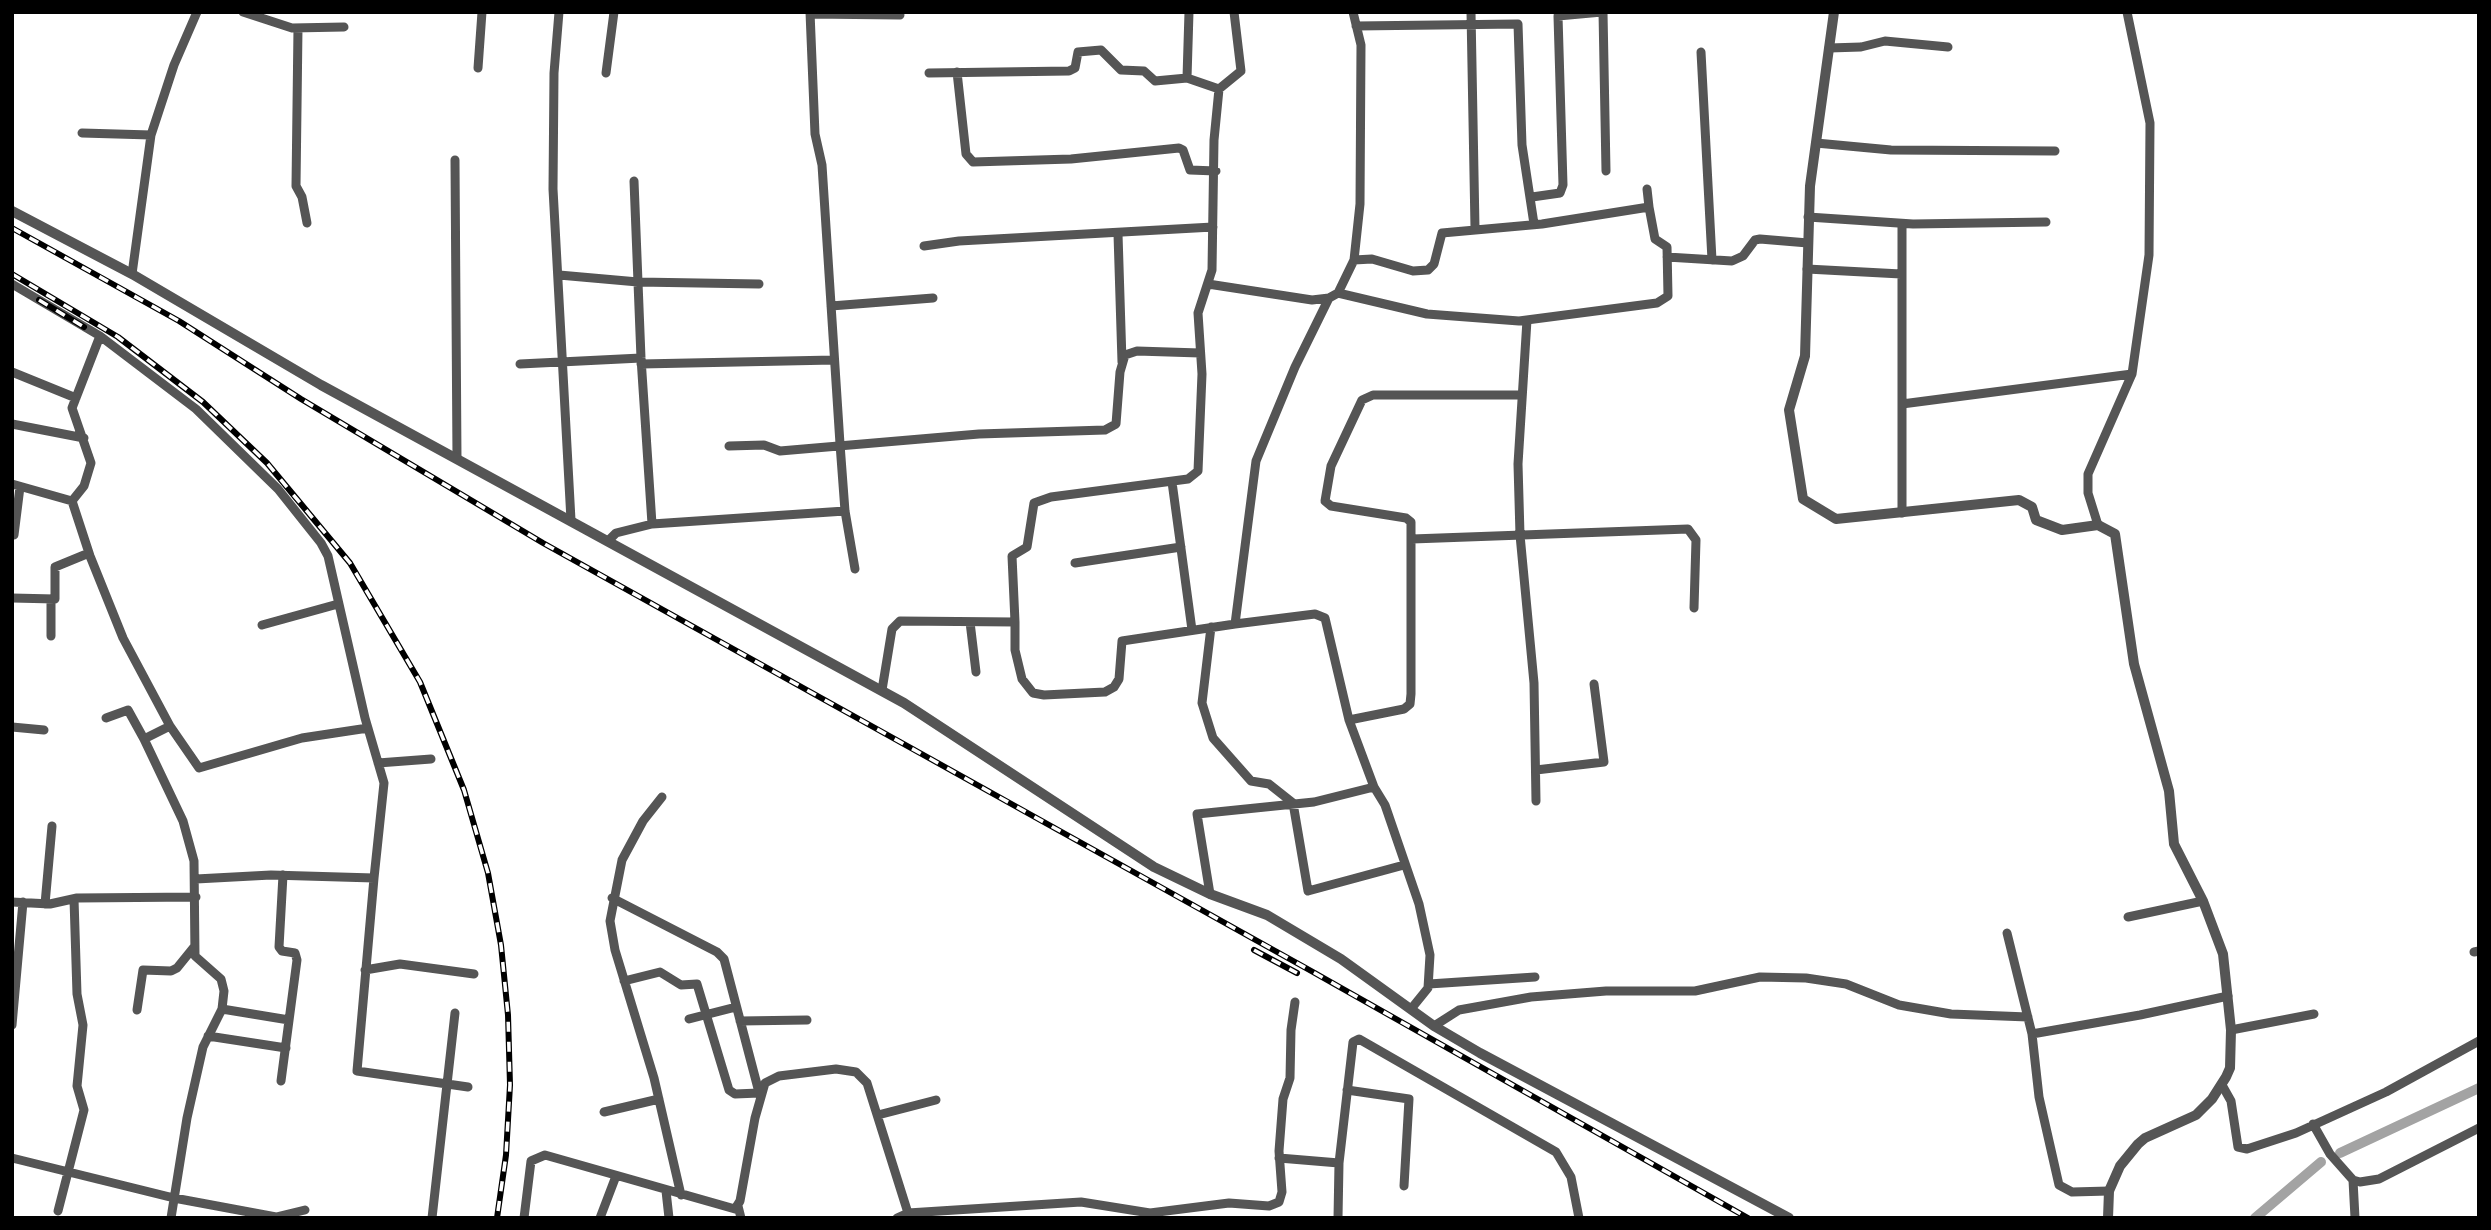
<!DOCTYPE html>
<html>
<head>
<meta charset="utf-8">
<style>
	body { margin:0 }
	#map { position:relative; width:2491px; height:1230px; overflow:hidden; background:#fff; font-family:"Source Sans 3",sans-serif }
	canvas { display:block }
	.frame { position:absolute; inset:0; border:14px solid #000; pointer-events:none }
</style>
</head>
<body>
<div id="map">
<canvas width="2491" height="1230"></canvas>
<div class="frame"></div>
</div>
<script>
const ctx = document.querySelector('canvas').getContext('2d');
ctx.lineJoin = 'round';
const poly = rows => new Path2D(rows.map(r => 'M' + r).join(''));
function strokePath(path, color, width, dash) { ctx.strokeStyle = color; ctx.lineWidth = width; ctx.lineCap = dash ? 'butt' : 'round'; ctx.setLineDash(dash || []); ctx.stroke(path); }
const canal = poly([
	[2340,1153,2479,1088],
	[2255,1218,2321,1162]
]);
const minor = poly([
	[243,12,292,28,344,27],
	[559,12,554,73,553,189,571,520],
	[810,12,815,134,822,165,840,444,845,511,855,569],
	[1353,12,1361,45,1360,204,1354,260],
	[1471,12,1475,228],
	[1603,12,1606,171],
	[810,14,900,15],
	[1356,26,1518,24,1522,145,1534,224],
	[298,28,296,186,302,197,307,223],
	[1829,48,1861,47,1885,41,1948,47],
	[1701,52,1712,260],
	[478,68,482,12],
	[957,72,966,154,973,162,1071,159,1179,148,1183,150,1190,170,1216,171],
	[606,73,614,12],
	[929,73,1069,71,1075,68,1078,52,1101,50,1121,70,1144,71,1155,81,1187,78,1219,89],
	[1187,78,1189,12],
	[82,133,151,135],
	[1816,143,1891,150,2055,151],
	[455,160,457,459],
	[634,181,641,358,652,524],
	[1532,197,1560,193,1563,185,1558,16,1602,12],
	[1808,217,1913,224,2046,222],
	[1902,224,1902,513],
	[1118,234,1122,362],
	[924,246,959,241,1213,227],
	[1667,257,1732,261,1743,256,1755,240,1760,239,1808,243],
	[1807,269,1901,274],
	[132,274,151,135,174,65,197,12],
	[559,275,638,282,759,284],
	[12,284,100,336,196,409,278,489,321,543,328,556,365,718,384,783,374,878],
	[1208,284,1312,300,1329,298,1338,293,1354,260,1372,259,1413,271,1428,270,1434,264,1442,233,1542,224,1649,207,1647,189],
	[1338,293,1427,314,1519,321,1657,303,1668,296,1667,247,1655,239,1649,207],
	[831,306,933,298],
	[1527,320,1518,464,1520,535,1534,683,1536,801],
	[520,364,641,358],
	[641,364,834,360],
	[12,372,76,398],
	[1902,404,2132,374,2149,255,2150,123,2127,12],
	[12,424,84,438],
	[729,446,764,445,780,451,979,434,1105,430,1116,424,1120,372,1125,355,1137,351,1200,353],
	[1172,482,1192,630],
	[12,484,72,501,84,486,91,463,72,408,100,336],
	[72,501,90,556,123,638,170,726,144,739,183,821,194,861,195,956,221,979,224,991,222,1009,203,1047,187,1118,171,1218],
	[2098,525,2088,493,2088,474,2132,374],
	[14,535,20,487],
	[1412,539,1688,529,1696,540,1694,608],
	[609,540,616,533,652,524,845,511],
	[1075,563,1181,547],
	[12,598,55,599,55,567,89,553],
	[51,600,51,636],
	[970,622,976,672],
	[1015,622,1015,650,1022,679,1033,693,1044,695,1105,692,1114,687,1119,679,1122,641,1235,624,1256,461,1295,367,1329,298],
	[262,625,338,604],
	[1211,627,1202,703,1213,738,1251,781,1269,784,1293,803,1308,891,1404,865],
	[882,690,892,629,900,621,1015,622,1012,556,1027,547,1034,503,1051,497,1188,479,1198,471,1202,374,1198,313,1212,270,1214,140,1219,89,1241,71,1234,12],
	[106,718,128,710,144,739],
	[1349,720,1404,709,1410,704,1411,694,1411,522,1406,518,1331,506,1325,501,1331,466,1362,400,1373,395,1520,395],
	[170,726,199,768,302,738,368,728],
	[12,727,44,730],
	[378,763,431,759],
	[1536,770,1604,762,1594,684],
	[1374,787,1385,805,1419,904,1430,955,1428,988,1411,1009],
	[662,797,643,821,622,860,610,921,615,950,654,1078,681,1195],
	[196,879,271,875,374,878,357,1071,468,1087],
	[1210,894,1197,814,1314,802,1374,787,1349,720,1325,618,1315,614,1235,624],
	[612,898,717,952,724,959,760,1096],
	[12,902,50,904,77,898,196,897],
	[45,904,52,826],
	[2128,917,2203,901],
	[2007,933,2032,1034,2140,1015,2228,996],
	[2474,952,2479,951],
	[365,970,400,964,474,974],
	[624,981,660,972,681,985,697,984,729,1090,735,1094,759,1093],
	[1429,984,1535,977],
	[222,1009,289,1020],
	[137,1010,143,970,171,971,177,968,194,947],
	[689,1019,736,1007],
	[740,1021,807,1020],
	[12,1025,23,902],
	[1434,1026,1459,1010,1531,997,1606,991,1695,991,1760,977,1806,978,1846,984,1899,1005,1951,1014,2028,1017],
	[2231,1030,2314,1014],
	[2032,1034,2039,1097,2059,1185,2072,1192,2109,1191],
	[208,1036,286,1048],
	[281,1081,297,960,295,953,282,951,279,947,283,875],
	[2222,1085,2231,1101,2238,1147,2247,1149,2296,1133,2386,1092,2479,1041],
	[1347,1090,1409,1099,1404,1186],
	[604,1112,659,1099],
	[878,1115,936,1100],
	[2313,1124,2330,1154,2353,1180,2360,1182,2379,1179,2479,1128],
	[12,1158,174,1198,276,1217,305,1210],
	[1279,1158,1339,1163,1353,1042,1359,1039,1556,1152,1571,1177,1579,1218],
	[2353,1180,2355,1218],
	[666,1191,669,1218],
	[738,1206,741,1218],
	[58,1211,84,1110,77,1086,83,1025,77,994,74,899],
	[432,1218,455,1013],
	[524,1218,531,1161,545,1155,735,1209,740,1201,755,1118,765,1083,779,1076,836,1069,856,1072,867,1083,908,1213,1081,1202,1150,1213,1229,1203,1269,1206,1279,1202,1282,1192,1279,1151,1283,1099,1290,1078,1291,1030,1295,1002],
	[600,1218,616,1176],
	[897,1218,908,1213],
	[1338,1218,1339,1163]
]);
const tertiary = poly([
	[1834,12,1810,186,1805,356,1789,410,1803,499,1836,519,2019,500,2032,507,2036,520,2062,530,2098,525,2115,534,2134,664,2169,791,2174,844,2203,901,2223,954,2231,1030,2230,1068,2226,1077,2212,1099,2196,1115,2145,1138,2138,1144,2120,1166,2109,1191,2108,1218],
	[12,211,132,274,321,385,904,703,1154,867,1210,894,1267,915,1341,959,1434,1026,1480,1053,1789,1218]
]);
const rail = poly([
	[12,228,179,321,301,399,543,543,1313,972,1748,1218],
	[12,274,118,337,203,402,267,463,350,563,420,682,464,790,488,873,501,945,508,1015,510,1085,506,1155,497,1218],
	[39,300,84,327],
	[1254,950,1297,973]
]);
strokePath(canal, '#a3a3a3', 10);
strokePath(minor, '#555', 9);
strokePath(tertiary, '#555', 10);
strokePath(rail, '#000', 6);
strokePath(rail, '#fff', 3.5, [10]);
</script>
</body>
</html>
